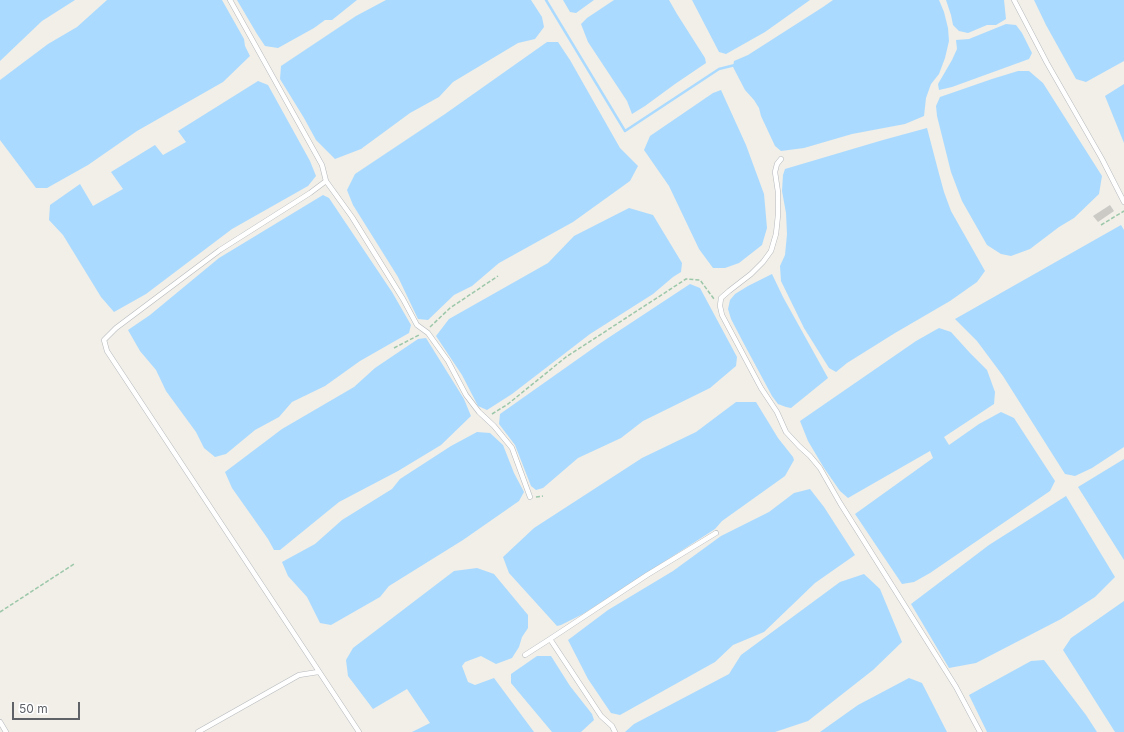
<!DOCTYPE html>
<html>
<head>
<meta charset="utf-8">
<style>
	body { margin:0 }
	#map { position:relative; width:1124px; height:732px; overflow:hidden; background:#f1efe8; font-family:Inter,sans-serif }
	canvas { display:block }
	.scale { position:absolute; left:12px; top:702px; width:68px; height:18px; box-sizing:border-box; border:2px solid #5f6368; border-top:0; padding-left:5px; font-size:12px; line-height:14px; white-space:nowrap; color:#5f6368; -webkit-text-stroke:3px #fff; paint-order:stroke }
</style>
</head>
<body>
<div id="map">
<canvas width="1124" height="732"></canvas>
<div class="scale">50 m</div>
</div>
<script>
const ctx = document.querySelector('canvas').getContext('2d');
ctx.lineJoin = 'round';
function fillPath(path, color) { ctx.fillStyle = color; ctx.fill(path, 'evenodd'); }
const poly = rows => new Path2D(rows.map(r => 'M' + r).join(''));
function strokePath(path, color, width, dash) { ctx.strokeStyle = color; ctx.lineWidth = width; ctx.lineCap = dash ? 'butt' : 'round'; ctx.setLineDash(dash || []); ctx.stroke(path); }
const water = poly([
	[0,0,75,0,42,21,0,61],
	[107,0,222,0,244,39,245,46,250,56,223,82,137,131,88,165,47,188,36,188,0,140,0,80,48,44,77,27],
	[237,0,357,0,332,20,325,20,314,28,278,48,265,46,257,34],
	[386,0,531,0,542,17,544,27,535,39,518,43,453,82,439,97,410,113,361,149,335,159,316,140,304,118,280,79,281,66,356,16],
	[563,0,594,0,576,13,570,12],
	[614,0,669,0,677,14,705,58,706,63,675,84,645,106,632,114,627,101,588,42,581,24,587,18],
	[692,0,810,0,765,32,726,54,719,52],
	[833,0,939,0,944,12,948,28,949,41,945,58,939,74,931,84,926,98,924,116,905,124,852,134,804,148,781,151,775,146,761,116,759,108,754,100,745,90,733,67,734,61,748,55,823,7],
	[946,0,1004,0,1006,19,996,25,987,25,968,33,959,31,953,25,951,15],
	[1034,0,1124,0,1124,61,1086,82,1076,79,1046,25],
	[1006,24,1016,25,1022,33,1032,53,1029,59,952,87,939,90,938,84,952,60,957,49,956,40,969,39],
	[547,42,558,42,570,60,620,148,638,166,630,181,573,222,499,263,472,286,454,295,428,320,418,319,398,277,353,205,347,190,355,174,445,114],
	[1018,71,1029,71,1043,83,1102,176,1099,194,1074,218,1059,227,1030,249,1011,256,1001,254,987,245,962,201,951,172,937,116,936,106,940,97,992,79],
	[258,81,268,85,310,161,316,176,308,186,232,229,146,294,114,312,101,297,63,235,49,220,50,205,80,184,93,206,123,189,111,172,155,145,163,155,186,142,178,131],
	[1124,84,1124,143,1105,96],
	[721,90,746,145,764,194,767,228,762,245,739,263,725,268,713,268,699,249,669,186,644,150,650,136,713,93],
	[927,128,938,170,944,192,951,211,985,271,977,282,950,301,895,333,847,363,836,372,829,368,804,328,781,281,780,266,785,255,787,234,786,213,782,191,783,175,785,169,883,140],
	[323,195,329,198,392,292,411,325,409,333,360,361,325,386,292,402,279,417,255,430,226,454,215,457,204,448,196,432,166,391,156,370,140,351,128,330,150,315,219,258],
	[629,208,653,215,682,263,681,272,673,277,653,294,590,334,512,394,487,410,478,406,462,375,436,336,449,319,548,263,574,236],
	[1121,225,1124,230,1124,447,1092,468,1075,476,1065,474,1003,376,977,341,955,319],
	[772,274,783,297,828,378,791,408,786,407,778,404,772,396,743,342,731,319,728,309,730,300,735,294,748,286],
	[690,284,700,288,737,357,736,366,710,388,643,421,621,438,578,458,543,488,536,490,531,486,515,445,499,424,500,414,602,342],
	[939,328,951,332,970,353,987,370,995,392,994,404,944,437,949,445,979,424,1001,412,1014,418,1055,481,1050,491,930,573,914,582,902,584,855,514,933,458,930,451,848,498,840,491,824,468,808,441,800,421,916,341],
	[426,338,464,399,471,416,441,445,398,471,339,502,280,550,274,550,268,539,232,488,225,472,282,429,354,387,375,368,418,339],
	[736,402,756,402,778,438,793,457,794,460,785,476,722,521,715,529,583,614,561,625,557,626,509,573,503,557,534,528,642,458,696,432],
	[477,432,490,433,503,445,514,473,524,492,519,501,463,540,389,586,380,597,331,625,320,623,307,597,288,576,282,562,315,544,342,520,392,489,400,479,451,446],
	[1124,459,1124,560,1078,487],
	[810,489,824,507,855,555,815,583,764,632,733,645,715,662,620,715,611,713,588,679,568,640,608,610,673,571,721,536,769,512,794,493],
	[1066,496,1115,577,1095,597,1061,619,976,663,949,668,911,604,989,545],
	[477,568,494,574,528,615,528,628,522,637,519,647,512,658,496,664,481,656,465,662,462,666,468,682,475,685,494,678,534,732,412,732,430,723,407,689,373,709,348,676,346,660,353,648,454,571],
	[864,574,880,589,902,642,873,670,808,721,775,732,625,732,634,724,729,674,741,655,840,582],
	[1124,601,1124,732,1115,732,1063,650,1071,638],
	[537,656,551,656,570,686,592,714,594,720,581,732,552,732,511,683,511,674],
	[1044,660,1086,715,1097,732,987,732,969,695,1031,661],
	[909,678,922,683,947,732,820,732,858,705]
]);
const stream = poly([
	[546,0,625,131,719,69,735,65]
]);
const building = poly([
	[1110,205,1114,211,1098,222,1093,216]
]);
const path = poly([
	[1101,225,1124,211],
	[430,327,450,308,498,276],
	[394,348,419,335],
	[492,414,508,404,566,357,686,279,700,280,714,299],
	[536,497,543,496],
	[0,612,74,564]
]);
const lane = poly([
	[230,0,322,165,326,181,352,217,403,299,417,325,428,333,448,361,466,395,479,412,494,426,512,448,530,497],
	[1014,0,1047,63,1102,159,1124,202],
	[781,159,777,164,775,172,778,192,778,215,776,234,771,251,763,262,751,274,729,291,721,298,720,306,722,315,761,388,777,412,786,432,799,446,810,456,820,468,840,503,956,687,980,732],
	[326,181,310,193,220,250,116,328,104,340,107,351,359,732],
	[550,639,601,716,612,726,615,732],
	[525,655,550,639,647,575,716,533],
	[0,722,6,732],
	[198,732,299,675,318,672]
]);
fillPath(water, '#aadaff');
strokePath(stream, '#aadaff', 2.5);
fillPath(building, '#cccac5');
strokePath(lane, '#b5b8bc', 5.5);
strokePath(path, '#9cc7a9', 1.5, [4, 2]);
strokePath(lane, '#fff', 4.5);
</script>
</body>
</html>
